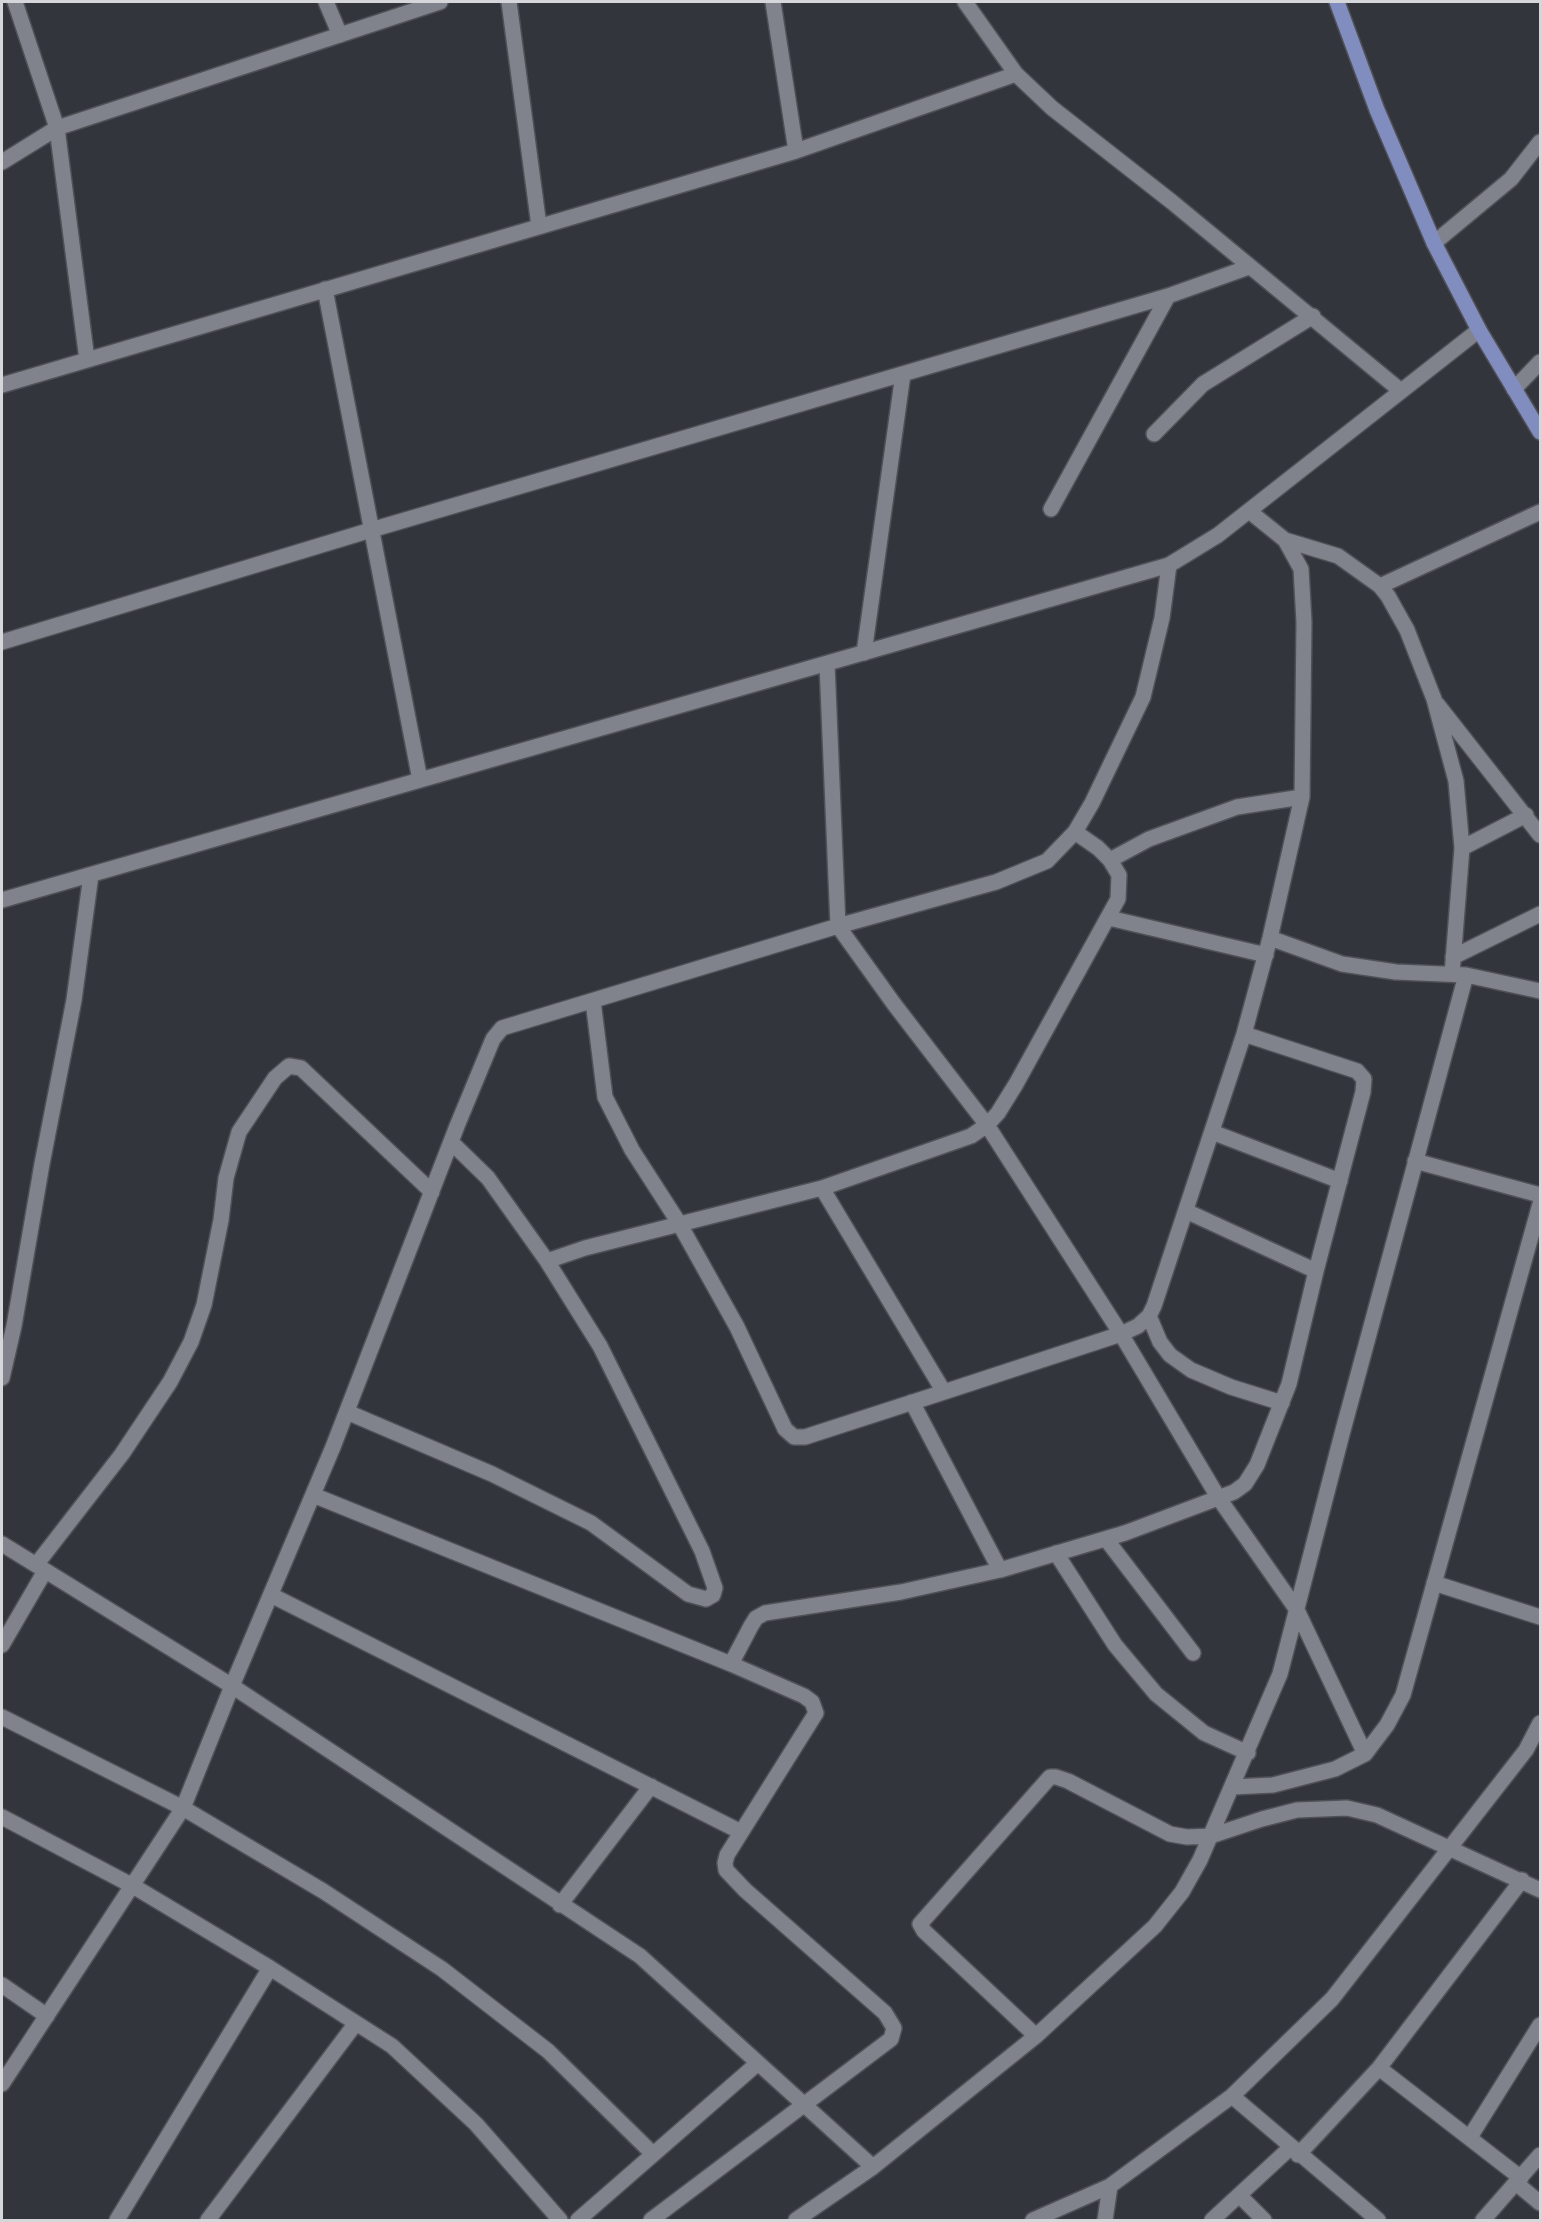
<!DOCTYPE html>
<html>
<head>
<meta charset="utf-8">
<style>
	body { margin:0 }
	#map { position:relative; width:1542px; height:2222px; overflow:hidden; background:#33353d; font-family:Bitter,serif }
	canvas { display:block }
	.frame { position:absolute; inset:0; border:3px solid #d4d6da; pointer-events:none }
</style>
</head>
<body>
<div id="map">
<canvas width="1542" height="2222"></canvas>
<div class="frame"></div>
</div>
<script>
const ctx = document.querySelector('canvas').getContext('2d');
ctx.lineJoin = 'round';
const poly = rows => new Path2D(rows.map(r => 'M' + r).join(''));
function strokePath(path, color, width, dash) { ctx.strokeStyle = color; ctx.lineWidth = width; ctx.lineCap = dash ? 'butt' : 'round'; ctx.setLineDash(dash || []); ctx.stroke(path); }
const minor = poly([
	[15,2,57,128,87,360],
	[326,2,340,35],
	[509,2,539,226],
	[773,2,796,151],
	[965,2,1016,74,1052,108,1172,202,1401,391],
	[2,162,57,128,440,2],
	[1434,243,1511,179,1540,142],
	[325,289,420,780],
	[2,385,796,151,1016,74],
	[1514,389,1540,362],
	[1154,434,1203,384,1313,316],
	[1051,509,1168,296],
	[1249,511,1285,540,1338,556,1380,586,1388,596,1407,630,1434,699,1456,781,1462,848,1452,974],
	[1380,586,1540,512],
	[2,642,371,530,1168,296,1249,267],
	[864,653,903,374],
	[827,664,838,926,894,1004,987,1125,1121,1334,1218,1497,1297,1610,1365,1754],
	[1437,704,1540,835],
	[1462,848,1526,815],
	[1110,860,1149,839,1237,807,1302,797],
	[2,900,1169,565,1218,535,1479,330],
	[1109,918,1266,955],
	[1270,938,1342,964,1396,972,1466,975,1540,991],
	[1453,957,1540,914],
	[593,1001,605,1097,632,1150,679,1223,737,1327,785,1429,794,1437,805,1437,944,1392,1121,1334,1138,1326,1149,1316,1154,1306,1244,1034,1270,938,1302,797,1304,622,1301,569,1285,540],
	[1212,1132,1340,1181],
	[1415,1161,1540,1195],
	[822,1188,944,1392],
	[1186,1211,1316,1271],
	[547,1261,585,1248,822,1188,971,1136,987,1125,998,1113,1016,1084,1118,899,1119,875,1110,860,1098,848,1075,832],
	[1149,1316,1160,1342,1170,1355,1191,1370,1231,1387,1282,1403],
	[2,1378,14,1326,42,1164,74,1000,91,875],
	[912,1402,1000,1570],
	[347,1412,492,1474,591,1523,688,1594,706,1599,713,1595,715,1588,702,1551,600,1346,547,1261,488,1178,451,1142],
	[313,1495,731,1664,804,1696,812,1702,816,1713,727,1855,725,1863,726,1870,745,1890,885,2013,894,2028,891,2039,651,2220],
	[1106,1539,1193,1653],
	[2,1544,232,1686,640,1956,873,2167],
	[1056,1553,1115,1645,1156,1694,1204,1733,1248,1753],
	[36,1565,122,1454,170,1382,191,1342,204,1305,221,1220,226,1178,239,1132,275,1078,289,1066,301,1068,432,1192],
	[1434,1583,1540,1617],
	[271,1595,741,1832],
	[2,1645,45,1571],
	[731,1664,751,1626,756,1618,765,1613,901,1592,1000,1570,1125,1533,1234,1492,1245,1484,1257,1465,1289,1384,1316,1271,1363,1092,1364,1079,1357,1071,1244,1034],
	[2,1717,183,1808,323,1891,442,1969,548,2051,653,2154],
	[1233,1787,1273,1785,1335,1769,1365,1754,1387,1725,1403,1695,1540,1204],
	[2,1817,133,1886,270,1968,392,2046,476,2124,560,2220],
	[560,1905,651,1786],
	[2,1985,47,2016],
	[1036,2036,924,1931,920,1924,1050,1777,1056,1777,1068,1781,1170,1834,1187,1837,1211,1836,1262,1819,1297,1810,1347,1808,1377,1815,1540,1890],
	[1379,2068,1521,2178],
	[2,2084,183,1808,232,1686,333,1447,457,1126,493,1039,502,1028,838,926,996,882,1047,861,1075,832,1092,803,1143,697,1162,618,1169,565],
	[1232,2096,1378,2220],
	[1470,2137,1540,2025],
	[1298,2155,1379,2068,1522,1880],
	[1516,2183,1540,2203],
	[1239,2195,1264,2220],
	[117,2220,270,1968],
	[208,2220,356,2023],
	[578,2220,758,2063],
	[796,2220,873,2167,1036,2036,1155,1926,1182,1892,1200,1860,1280,1674,1342,1434,1466,975],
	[1033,2220,1110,2186,1232,2096,1332,1999,1526,1750,1540,1723],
	[1105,2220,1110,2186],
	[1212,2220,1290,2148],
	[1483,2220,1540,2155]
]);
const major = poly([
	[1337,2,1377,110,1434,243,1479,330,1540,432]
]);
strokePath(minor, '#4f5157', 18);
strokePath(major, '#4f5157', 18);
strokePath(minor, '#80838b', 15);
strokePath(major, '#818cbf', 15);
</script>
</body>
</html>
